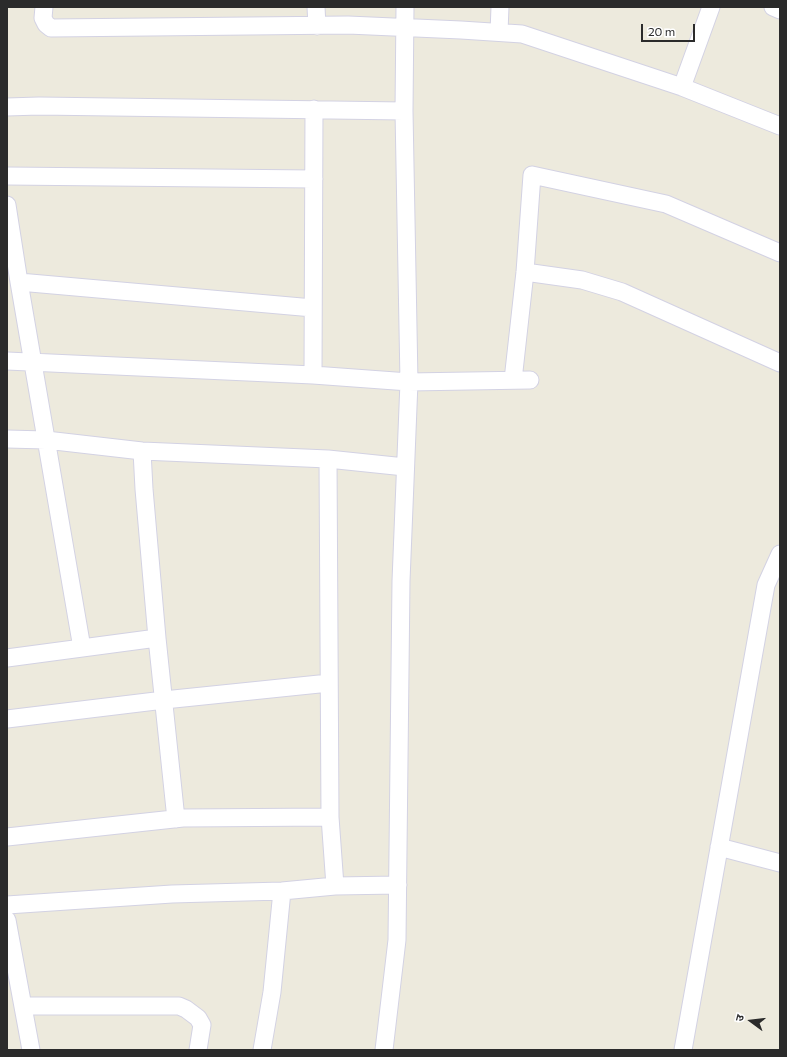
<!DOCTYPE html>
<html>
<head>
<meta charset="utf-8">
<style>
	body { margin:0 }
	#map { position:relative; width:787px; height:1057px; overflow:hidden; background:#edeadd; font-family:Commissioner,"Noto Sans Devanagari",sans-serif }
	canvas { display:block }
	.frame { position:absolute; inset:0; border:8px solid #2b2b2b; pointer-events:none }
	.north { position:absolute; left:731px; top:1001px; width:40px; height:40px; -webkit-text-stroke:3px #fff; paint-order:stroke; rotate:285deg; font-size:11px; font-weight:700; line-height:16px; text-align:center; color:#2b2b2b }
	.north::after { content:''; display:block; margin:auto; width:14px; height:18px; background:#2b2b2b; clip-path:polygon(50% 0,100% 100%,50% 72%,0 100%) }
	.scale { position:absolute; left:641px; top:24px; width:54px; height:18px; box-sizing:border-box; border:2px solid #2b2b2b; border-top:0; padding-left:5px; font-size:12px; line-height:14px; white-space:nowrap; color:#2b2b2b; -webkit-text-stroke:3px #fff; paint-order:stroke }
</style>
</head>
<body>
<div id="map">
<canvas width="787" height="1057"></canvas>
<div class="frame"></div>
<div class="north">उ</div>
<div class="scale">20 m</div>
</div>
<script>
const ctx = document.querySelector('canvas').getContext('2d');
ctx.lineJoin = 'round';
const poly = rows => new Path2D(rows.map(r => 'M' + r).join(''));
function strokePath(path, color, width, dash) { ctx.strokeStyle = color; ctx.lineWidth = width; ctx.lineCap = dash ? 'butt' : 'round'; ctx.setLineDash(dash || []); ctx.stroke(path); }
const minor = poly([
	[44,7,43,18,46,24,51,28,348,25,461,30,522,34,682,87,780,126],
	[316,7,317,26],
	[773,7,780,10],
	[499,32,500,7],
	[682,87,711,7],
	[7,107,39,106,404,111],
	[7,176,314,179],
	[7,205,19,282,82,648],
	[525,272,582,280,622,292,780,363],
	[19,282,313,308],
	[7,361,313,375,409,382,404,111,405,7],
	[313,375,314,109],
	[513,380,525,272,532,175,666,204,780,253],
	[7,439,46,440,142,451,328,459,405,467],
	[142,451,144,489,157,638,176,819],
	[328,459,330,817,335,886],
	[7,658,157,638],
	[7,719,164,700,329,683],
	[7,837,183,818,330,817],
	[719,847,780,863],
	[7,905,172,894,282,891,335,886,398,885],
	[7,920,31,1050],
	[23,1006,179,1006,186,1009,198,1018,202,1025,198,1050],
	[262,1050,272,992,282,891],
	[384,1050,397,940,401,581,409,382,530,380],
	[683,1050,766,585,780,554]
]);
strokePath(minor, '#d3d2e3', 19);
strokePath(minor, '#fff', 17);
</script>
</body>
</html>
